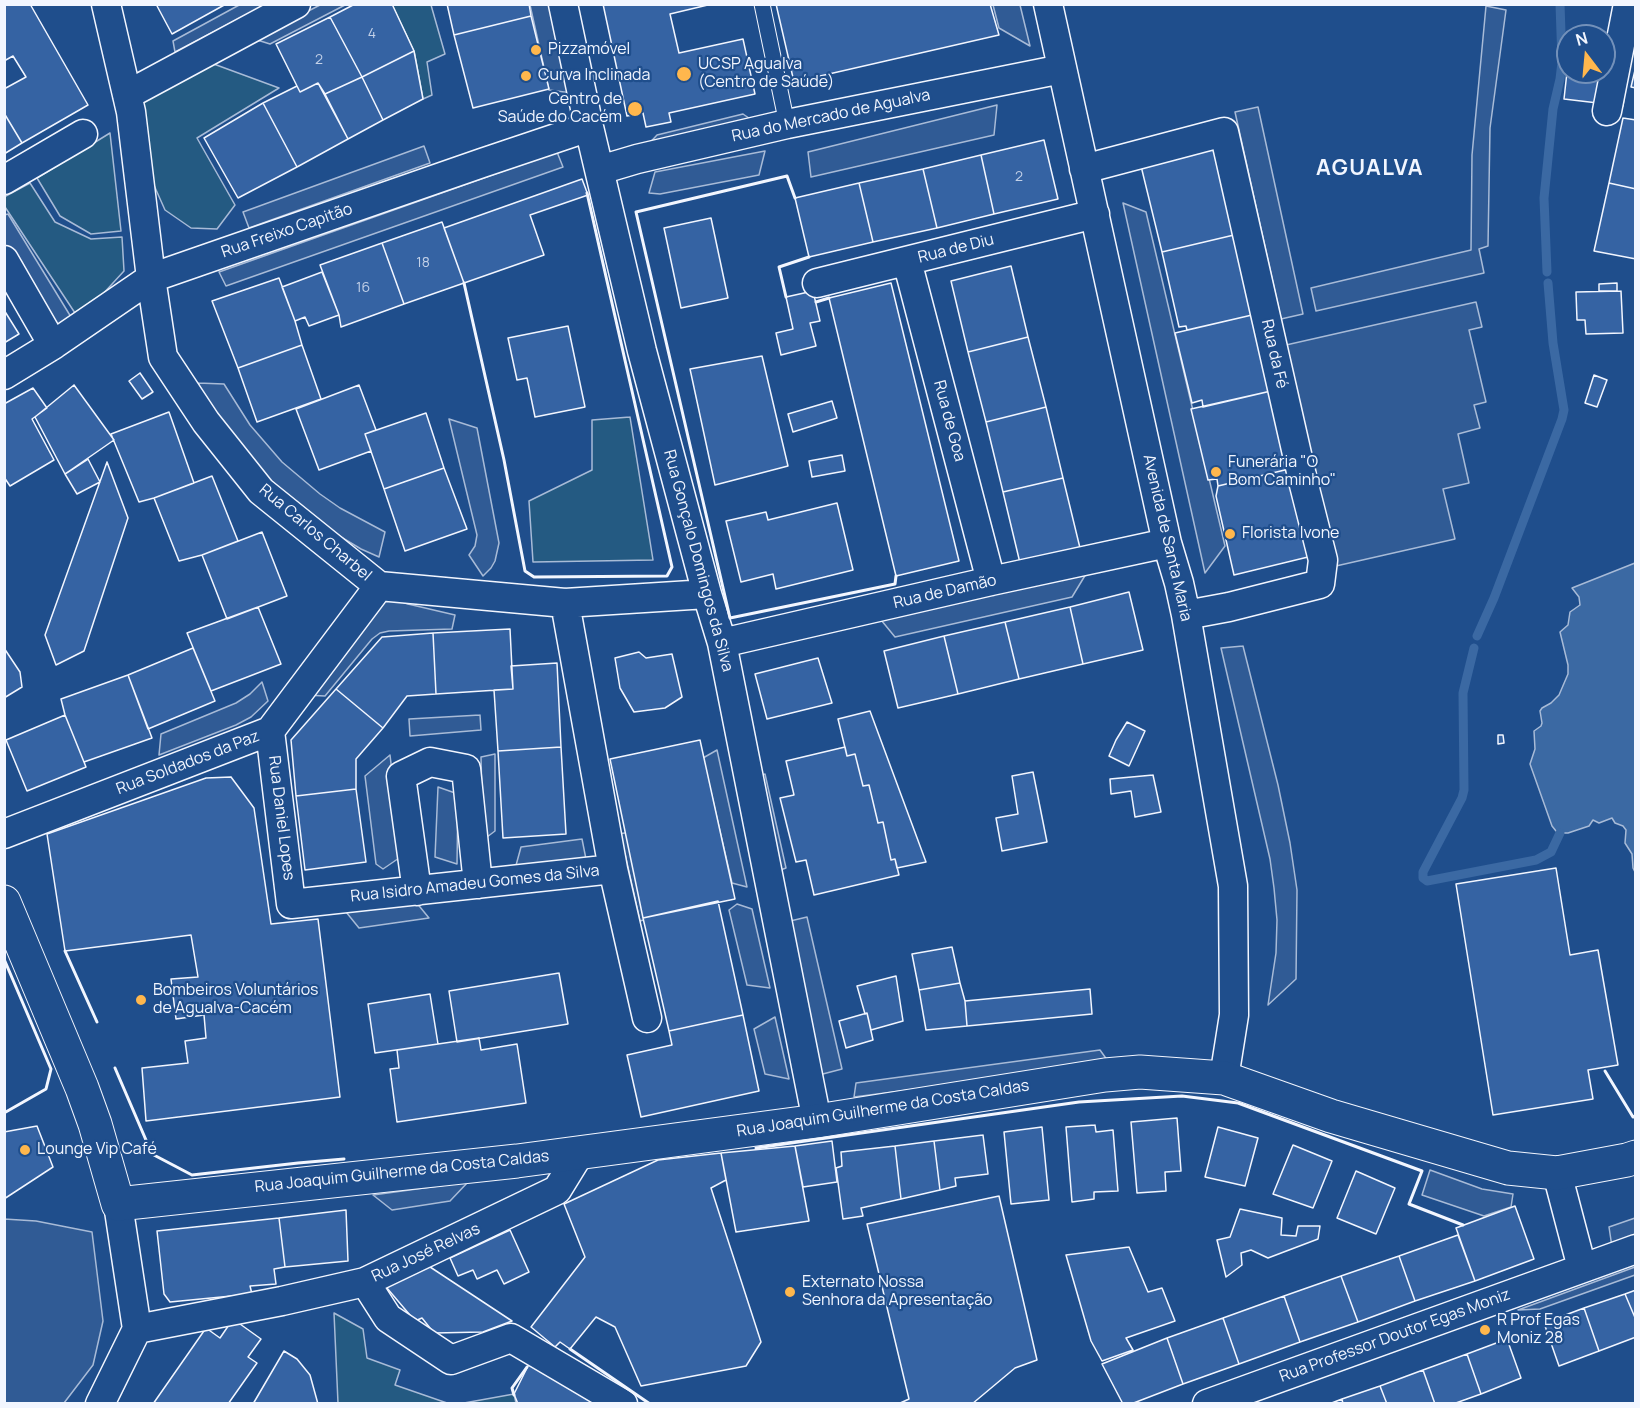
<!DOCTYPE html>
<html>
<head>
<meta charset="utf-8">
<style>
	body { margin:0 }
	#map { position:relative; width:1640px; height:1408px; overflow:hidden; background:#1f4e8c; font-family:Manrope,sans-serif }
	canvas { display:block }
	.frame { position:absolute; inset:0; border:6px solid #f2f6ff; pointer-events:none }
	.north { position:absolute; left:1556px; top:24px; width:60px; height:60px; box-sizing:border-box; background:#1f4e8c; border:2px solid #7391ba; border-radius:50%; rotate:344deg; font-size:16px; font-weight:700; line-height:24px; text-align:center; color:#f2f6ff }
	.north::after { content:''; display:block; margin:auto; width:21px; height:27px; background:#ffb74d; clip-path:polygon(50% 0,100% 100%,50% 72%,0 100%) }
</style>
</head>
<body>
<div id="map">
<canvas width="1640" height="1408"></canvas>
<div class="frame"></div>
<div class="north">N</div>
</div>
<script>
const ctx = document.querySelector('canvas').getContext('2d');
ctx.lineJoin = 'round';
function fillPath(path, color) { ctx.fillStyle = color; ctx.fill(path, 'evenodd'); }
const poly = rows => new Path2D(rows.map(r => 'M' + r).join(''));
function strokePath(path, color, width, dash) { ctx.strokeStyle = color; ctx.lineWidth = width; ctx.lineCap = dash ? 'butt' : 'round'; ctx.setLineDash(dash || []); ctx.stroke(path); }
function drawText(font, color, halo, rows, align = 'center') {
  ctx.font = font + ' Manrope,sans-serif'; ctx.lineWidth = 4.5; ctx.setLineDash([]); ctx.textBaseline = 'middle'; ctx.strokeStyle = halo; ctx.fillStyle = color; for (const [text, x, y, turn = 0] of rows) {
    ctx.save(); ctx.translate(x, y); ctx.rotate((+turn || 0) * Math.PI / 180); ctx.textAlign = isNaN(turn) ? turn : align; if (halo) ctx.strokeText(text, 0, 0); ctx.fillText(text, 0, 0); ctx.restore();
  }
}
const green = poly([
	[392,5,431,5,445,54,427,62,432,95,423,99,414,51,392,5],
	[211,63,279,88,197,138,235,205,217,229,191,228,165,210,153,183,138,100,211,63],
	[110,133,121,231,91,234,60,216,37,178,110,133],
	[30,183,55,222,91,239,122,237,124,271,102,295,75,313,5,207,4,197,30,183],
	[630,417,653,560,533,562,529,501,592,470,592,420,630,417],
	[334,1313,363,1329,367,1358,400,1370,395,1385,447,1403,338,1403,334,1313],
	[514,1394,516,1403,464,1403,514,1394]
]);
const parking = poly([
	[241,4,265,5,175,52,173,41,241,4],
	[320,5,345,5,270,44,254,39,320,5],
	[530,5,552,5,572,93,549,90,530,5],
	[993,5,1020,5,1030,46,999,28,993,5],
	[1486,6,1506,10,1490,128,1488,246,1479,249,1484,273,1316,311,1311,288,1471,250,1472,155,1486,6],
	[997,105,994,135,811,177,808,152,997,105],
	[1258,107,1303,314,1281,319,1235,112,1258,107],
	[743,114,756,123,644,149,657,135,743,114],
	[424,146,430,163,249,228,243,212,424,146],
	[765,151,759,175,660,194,649,193,655,172,765,151],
	[557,152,563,167,226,286,219,272,557,152],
	[1123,203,1146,212,1225,546,1205,573,1123,203],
	[8,214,71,317,51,329,5,250,4,215,8,214],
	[1476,302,1482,327,1469,330,1486,402,1474,405,1480,428,1458,434,1469,483,1443,489,1455,539,1336,566,1286,345,1476,302],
	[198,383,224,384,250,425,282,462,320,494,340,508,385,532,379,557,361,549,336,534,293,502,258,469,205,397,198,383],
	[449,419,477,428,499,543,495,561,491,568,483,576,469,555,475,546,477,535,449,419],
	[1089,569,1072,597,895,637,877,615,1089,569],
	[380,594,408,604,455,615,452,629,389,631,380,633,372,639,325,696,305,695,380,594],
	[1243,646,1278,785,1290,843,1297,890,1296,979,1268,1005,1276,953,1277,920,1274,888,1270,859,1221,648,1243,646],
	[262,682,268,701,251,717,236,725,159,755,161,734,236,703,250,694,262,682],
	[480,715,481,730,410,736,409,719,480,715],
	[717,750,747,887,732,883,703,758,717,750],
	[495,754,495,831,483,840,481,757,495,754],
	[390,755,402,856,383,869,376,864,365,776,390,755],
	[765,774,786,868,772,873,750,776,765,774],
	[438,787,458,794,457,864,435,857,438,787],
	[632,832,651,918,640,921,625,854,596,837,632,832],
	[582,839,586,859,515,869,521,847,582,839],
	[411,896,429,918,359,928,342,907,411,896],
	[737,904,752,909,770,988,747,985,729,910,737,904],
	[807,917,842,1069,819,1075,782,923,807,917],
	[775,1017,789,1079,765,1074,754,1029,775,1017],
	[1100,1050,1110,1064,854,1097,856,1083,1100,1050],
	[1430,1170,1482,1189,1513,1194,1511,1207,1484,1216,1422,1195,1430,1170],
	[468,1182,450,1201,392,1210,373,1195,468,1182],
	[1635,1218,1635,1240,1612,1247,1609,1227,1635,1218],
	[4,1219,36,1221,92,1232,103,1321,93,1365,64,1403,5,1403,4,1219],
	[1635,1267,1635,1275,1540,1309,1518,1310,1635,1267]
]);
const water = poly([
	[1635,563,1635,872,1633,868,1632,854,1625,843,1626,830,1623,826,1615,823,1612,818,1599,823,1593,820,1589,826,1568,833,1558,833,1556,831,1552,826,1530,764,1535,749,1534,731,1541,726,1542,723,1540,711,1542,708,1551,703,1559,695,1568,674,1568,665,1560,632,1568,625,1570,612,1580,605,1579,597,1572,588,1635,563]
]);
const stream = poly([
	[1547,272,1544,198,1553,109,1560,79,1562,62,1560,4],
	[1477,636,1494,598,1562,419,1564,410,1553,343,1548,283],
	[1474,648,1463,693,1464,790,1462,798,1423,872,1423,878,1427,881,1536,860,1551,852,1560,833]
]);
const building = poly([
	[4,4,30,4,88,105,22,143,4,113,4,89,26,77,13,56,4,61,4,4],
	[156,4,226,4,172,34,156,4],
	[355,4,392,4,414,51,362,77,330,17,355,4],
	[447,4,529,4,531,16,454,35,447,4],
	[603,4,712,4,670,14,679,53,743,39,755,94,669,113,671,122,646,127,643,113,627,116,603,4],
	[776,4,990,4,999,35,794,82,776,4],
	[531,16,549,89,473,108,454,35,531,16],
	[330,17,362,77,325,94,318,83,300,92,276,44,330,17],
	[414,51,423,99,383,120,362,77,414,51],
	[1636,66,1636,88,1631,87,1636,66],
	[1567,72,1598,76,1598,79,1606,81,1625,90,1623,106,1564,99,1567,72],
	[362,77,383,120,348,139,325,94,362,77],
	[318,83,348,139,297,167,263,103,297,86,300,92,318,83],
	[263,103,297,167,238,198,204,138,263,103],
	[4,113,22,143,4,154,4,113],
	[1623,118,1636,120,1636,189,1609,183,1623,118],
	[1044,140,1058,199,994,214,981,155,1044,140],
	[1215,149,1234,235,1162,252,1141,166,1215,149],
	[981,155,994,214,937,228,923,169,981,155],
	[923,169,937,228,873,242,859,183,923,169],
	[582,179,588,195,530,215,544,255,464,283,444,228,582,179],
	[859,183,873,242,809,257,795,198,859,183],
	[1609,183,1636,189,1636,259,1594,251,1609,183],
	[711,218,728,298,681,308,664,228,711,218],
	[442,222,464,283,404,304,382,243,442,222],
	[1234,235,1252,315,1187,330,1186,326,1179,327,1162,252,1234,235],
	[382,243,404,304,341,327,339,315,320,265,382,243],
	[1011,266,1028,337,968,352,951,281,1011,266],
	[322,272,339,315,309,326,305,317,295,321,282,287,322,272],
	[279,278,295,321,302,345,238,368,212,301,279,278],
	[891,283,959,561,896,576,829,298,891,283],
	[1617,283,1617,291,1599,291,1599,284,1617,283],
	[813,291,820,321,810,323,816,346,781,355,776,333,793,329,786,297,813,291],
	[1621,291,1623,333,1586,334,1585,320,1577,320,1576,292,1621,291],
	[4,310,19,334,4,343,4,310],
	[1252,315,1271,391,1203,407,1202,400,1192,403,1175,333,1252,315],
	[568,326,585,407,535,417,527,378,517,380,508,338,568,326],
	[1028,337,1046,407,986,422,968,352,1028,337],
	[302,345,321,399,257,422,238,368,302,345],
	[762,356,788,466,715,485,690,369,762,356],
	[140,373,153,392,142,399,129,381,140,373],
	[1594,375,1607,380,1597,407,1585,403,1594,375],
	[74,385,114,440,65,474,35,417,74,385],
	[359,385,376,430,365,434,371,451,319,470,296,409,359,385],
	[33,388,47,408,32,419,54,460,10,486,4,477,4,404,33,388],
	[1271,391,1289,469,1218,486,1217,479,1208,480,1191,409,1271,391],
	[832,401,837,418,793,432,788,414,832,401],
	[1046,407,1063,478,1003,492,986,422,1046,407],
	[169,412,194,483,154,498,139,502,111,434,169,412],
	[426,413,444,468,384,489,365,434,426,413],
	[842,455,845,471,812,477,809,461,842,455],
	[88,459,100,482,77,494,65,474,88,459],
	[107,462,128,518,84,651,56,665,45,635,107,462],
	[444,468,467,529,405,551,384,489,444,468],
	[1289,469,1308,557,1234,575,1216,496,1218,486,1289,469],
	[212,476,238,541,202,555,179,561,154,498,212,476],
	[1063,478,1080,548,1020,563,1003,492,1063,478],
	[837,503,853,570,776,589,773,574,741,582,726,521,766,512,768,520,837,503],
	[262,532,287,596,227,619,202,555,262,532],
	[1129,592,1143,650,1083,664,1070,607,1129,592],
	[258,607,281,664,211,691,187,633,258,607],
	[1070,607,1083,664,1019,679,1005,622,1070,607],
	[1005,622,1019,679,958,694,944,636,1005,622],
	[510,629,513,689,436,694,433,633,510,629],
	[433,633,436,694,407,696,383,728,336,689,382,637,433,633],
	[944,636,958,694,898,708,884,651,944,636],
	[4,648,20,672,22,687,4,698,4,648],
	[193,648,215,701,148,729,128,675,193,648],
	[639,652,646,658,672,654,682,697,665,708,634,712,620,688,615,658,639,652],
	[818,658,832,703,767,719,755,674,818,658],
	[557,663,561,747,498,751,494,690,513,689,511,666,557,663],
	[128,675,152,738,84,762,65,715,61,699,128,675],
	[336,689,383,728,356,759,356,789,296,796,291,740,336,689],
	[870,711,926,862,897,868,895,859,891,860,883,822,878,823,869,785,863,786,855,754,847,756,838,719,870,711],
	[65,715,86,767,27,791,6,740,65,715],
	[1127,722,1145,731,1129,766,1109,756,1116,740,1127,722],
	[1498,735,1503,735,1504,743,1498,744,1498,735],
	[700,740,735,899,643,918,610,759,700,740],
	[561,747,566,834,503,838,498,751,561,747],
	[845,747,847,756,855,754,863,786,869,785,878,823,883,822,891,860,895,859,899,875,814,895,806,860,796,862,780,798,794,795,786,761,845,747],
	[1033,772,1047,842,1002,851,996,818,1018,814,1012,776,1033,772],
	[1153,775,1161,812,1135,817,1131,791,1111,794,1110,779,1153,775],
	[231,777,254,808,271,924,318,919,340,1097,146,1121,142,1068,188,1063,185,1041,206,1038,204,1015,176,1019,171,979,198,977,191,935,65,951,47,834,206,778,231,777],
	[356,789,366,862,305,870,296,796,356,789],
	[1556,868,1570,955,1598,950,1618,1065,1588,1070,1593,1099,1493,1115,1456,884,1556,868],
	[718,901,743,1015,669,1031,643,918,718,901],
	[952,947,960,983,919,990,912,954,952,947],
	[559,973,568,1024,457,1042,449,991,559,973],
	[896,976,903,1021,871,1030,867,1013,865,1014,857,986,896,976],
	[960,983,965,1001,967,1026,926,1030,919,990,960,983],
	[1090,989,1092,1014,967,1026,965,1001,1090,989],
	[430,994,438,1044,375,1053,368,1004,430,994],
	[867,1013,873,1040,846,1048,839,1021,867,1013],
	[743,1015,759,1091,641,1117,627,1055,672,1045,669,1031,743,1015],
	[479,1038,481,1050,517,1044,526,1103,397,1122,390,1069,399,1068,397,1050,479,1038],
	[1177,1118,1181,1171,1165,1172,1166,1191,1137,1193,1131,1122,1177,1118],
	[1095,1125,1096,1132,1113,1130,1118,1191,1094,1192,1094,1199,1072,1202,1066,1127,1095,1125],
	[37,1126,53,1167,4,1199,4,1132,37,1126],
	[1042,1127,1049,1200,1011,1204,1004,1132,1042,1127],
	[1218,1127,1258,1138,1245,1186,1205,1177,1218,1127],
	[983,1135,988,1174,955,1178,956,1186,940,1190,934,1141,983,1135],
	[832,1141,837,1182,803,1187,795,1146,832,1141],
	[934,1141,940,1190,901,1199,895,1146,934,1141],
	[1293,1145,1332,1161,1313,1208,1273,1194,1293,1145],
	[795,1146,809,1221,736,1232,721,1153,795,1146],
	[895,1146,901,1199,861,1208,863,1216,843,1219,836,1168,842,1166,841,1152,895,1146],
	[721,1153,726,1180,711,1188,761,1342,746,1366,641,1386,615,1327,596,1317,570,1349,560,1342,555,1347,531,1327,585,1257,564,1204,658,1160,721,1153],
	[1356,1171,1395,1188,1376,1234,1337,1218,1356,1171],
	[999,1196,1037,1360,1015,1368,972,1404,898,1404,909,1399,867,1224,999,1196],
	[1515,1206,1534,1259,1475,1281,1456,1228,1515,1206],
	[1240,1209,1282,1218,1281,1235,1296,1236,1298,1226,1320,1226,1318,1239,1268,1258,1251,1250,1241,1253,1242,1265,1226,1277,1217,1240,1230,1237,1240,1209],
	[346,1210,348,1261,285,1267,279,1218,346,1210],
	[279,1218,285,1267,274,1269,276,1284,250,1286,252,1294,170,1302,164,1294,157,1231,279,1218],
	[510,1230,529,1272,504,1284,497,1270,477,1279,473,1270,458,1276,450,1258,510,1230],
	[1458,1235,1475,1281,1415,1301,1399,1256,1458,1235],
	[1129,1247,1148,1292,1162,1288,1175,1321,1126,1338,1133,1350,1102,1361,1091,1341,1066,1255,1129,1247],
	[1399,1256,1415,1301,1358,1322,1341,1276,1399,1256],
	[421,1261,512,1321,483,1332,434,1333,422,1318,415,1321,381,1281,421,1261],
	[1341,1276,1358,1322,1300,1342,1284,1296,1341,1276],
	[1636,1290,1636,1320,1625,1294,1636,1290],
	[1625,1294,1636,1320,1636,1337,1599,1351,1584,1308,1625,1294],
	[1284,1296,1300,1342,1239,1364,1223,1318,1284,1296],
	[1584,1308,1599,1351,1559,1366,1544,1323,1584,1308],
	[1223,1318,1239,1364,1183,1384,1167,1338,1223,1318],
	[233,1319,261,1339,248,1357,257,1363,228,1404,153,1404,206,1328,220,1338,233,1319],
	[1167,1338,1183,1384,1131,1404,1123,1404,1102,1364,1167,1338],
	[1507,1339,1521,1378,1481,1394,1467,1354,1507,1339],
	[284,1351,297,1359,310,1375,318,1404,253,1404,284,1351],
	[1467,1354,1481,1394,1453,1404,1435,1404,1423,1370,1467,1354],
	[531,1360,601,1404,518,1404,514,1394,531,1360],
	[1423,1370,1435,1404,1387,1404,1380,1386,1423,1370],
	[1380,1386,1387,1404,1343,1404,1342,1399,1380,1386],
	[1342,1399,1343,1404,1329,1404,1342,1399]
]);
const lane = poly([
	[762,4,787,124]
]);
const street = poly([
	[106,4,131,112,151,278,163,357,206,422,261,491,379,586,565,603,707,594],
	[563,4,589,127,642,351,707,594,722,643,817,1121],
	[1048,4,1167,543,1179,583,1186,615,1233,886,1234,1015,1224,1078],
	[127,95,296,4],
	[1607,111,1628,4],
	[1084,169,1224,132,1304,485,1323,560,1320,584,1229,607,1186,615],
	[600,170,637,159,787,124,1062,69],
	[4,180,83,134],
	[4,260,53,345],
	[907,261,991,581],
	[817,283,1095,214],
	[4,375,53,345,151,278,482,163,589,127],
	[565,603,613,869],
	[722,643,991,581,1167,543],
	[270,731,291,904,613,869,647,1018],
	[4,834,270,731,379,586],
	[417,891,401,776,430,762,466,769,478,884],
	[1557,1173,1582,1268],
	[365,1282,388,1318,451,1360,511,1338,623,1404],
	[137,1329,282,1301,365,1282,557,1190,581,1151],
	[100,1404,137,1329,118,1204],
	[1207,1404,1636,1249]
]);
const secondary = poly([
	[4,902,82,1088,95,1124,118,1204,517,1161,817,1121,1105,1075,1140,1072,1224,1078,1331,1116,1508,1168,1557,1173,1627,1160,1636,1157]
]);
const wall = poly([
	[795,198,787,176,636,212,730,618,895,584,896,576],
	[464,283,504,460,525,571,534,577,667,576,672,567,587,193],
	[786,297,779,267,809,257],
	[816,302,829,298],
	[65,951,97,1022],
	[4,959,51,1069,46,1089,4,1113],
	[115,1068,152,1154,192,1175,298,1163,344,1159],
	[1605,1071,1633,1117,1636,1116],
	[756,1148,1079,1102,1182,1096,1238,1103,1422,1171,1409,1204,1463,1225],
	[570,1349,650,1404],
	[514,1395,512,1388,527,1367]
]);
const markers = [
	[536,50,6,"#ffb74d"],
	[684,74,8,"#ffb74d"],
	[526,76,6,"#ffb74d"],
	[635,109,8,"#ffb74d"],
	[1216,472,6,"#ffb74d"],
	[1230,534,6,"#ffb74d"],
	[141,1000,6,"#ffb74d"],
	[25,1150,6,"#ffb74d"],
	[790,1292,6,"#ffb74d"],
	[1485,1330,6,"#ffb74d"]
];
const numberNames = [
	["4",372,34],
	["2",319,60],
	["2",1019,177],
	["18",423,263],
	["16",363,288]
];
const poiNames = [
	["Pizzamóvel",548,50],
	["UCSP Agualva",698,65],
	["(Centro de Saúde)",698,83],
	["Curva Inclinada",538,76],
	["Centro de",622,100,"right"],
	["Saúde do Cacém",622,118,"right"],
	["Funerária \"O",1228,463],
	["Bom Caminho\"",1228,481],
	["Florista Ivone",1242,534],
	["Bombeiros Voluntários",153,991],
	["de Agualva-Cacém",153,1009],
	["Lounge Vip Café",37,1150],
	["Externato Nossa",802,1283],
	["Senhora da Apresentação",802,1301],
	["R Prof Egas",1497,1321],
	["Moniz 28",1497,1339]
];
const streetNames = [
	["Rua do Mercado de Agualva",831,116,-12],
	["Rua Freixo Capitão",287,231,-19],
	["Rua de Diu",956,249,-14],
	["Rua da Fé",1274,354,77],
	["Rua de Goa",949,421,75],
	["Rua Carlos Charbel",315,533,40],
	["Avenida de Santa Maria",1167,538,77],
	["Rua Gonçalo Domingos da Silva",698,561,75],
	["Rua de Damão",945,592,-13],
	["Rua Soldados da Paz",188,763,-21],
	["Rua Daniel Lopes",281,818,83],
	["Rua Isidro Amadeu Gomes da Silva",475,884,-6],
	["Rua Joaquim Guilherme da Costa Caldas",883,1109,-9],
	["Rua Joaquim Guilherme da Costa Caldas",402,1172,-6],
	["Rua José Relvas",426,1253,-25],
	["Rua Professor Doutor Egas Moniz",1395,1336,-20]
];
const districtNames = [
	["AGUALVA",1370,169]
];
fillPath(green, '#245a82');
strokePath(green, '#a8bbd7', 1.5);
fillPath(parking, '#305b95');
strokePath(parking, '#a8bbd7', 1.5);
fillPath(water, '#3b69a3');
strokePath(water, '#a8bbd7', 1.5);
strokePath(stream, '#3b69a3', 9);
fillPath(building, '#3563a3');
strokePath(building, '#f2f6ff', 1.5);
strokePath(lane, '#f2f6ff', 17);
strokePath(street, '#f2f6ff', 31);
strokePath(secondary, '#f2f6ff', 35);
strokePath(lane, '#1f4e8c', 15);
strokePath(street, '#1f4e8c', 28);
strokePath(secondary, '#1f4e8c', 33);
strokePath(wall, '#f2f6ff', 3);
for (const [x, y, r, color] of markers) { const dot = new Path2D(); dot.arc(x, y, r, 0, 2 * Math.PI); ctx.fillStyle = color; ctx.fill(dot); strokePath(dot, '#1f4e8c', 2); }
drawText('14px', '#c3d1e8', null, numberNames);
drawText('16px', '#f2f6ff', '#1f4e8c', poiNames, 'left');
drawText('16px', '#f2f6ff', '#1f4e8c', streetNames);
ctx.letterSpacing = '1.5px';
drawText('bold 22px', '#f2f6ff', '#1f4e8c', districtNames);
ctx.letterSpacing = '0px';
</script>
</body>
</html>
